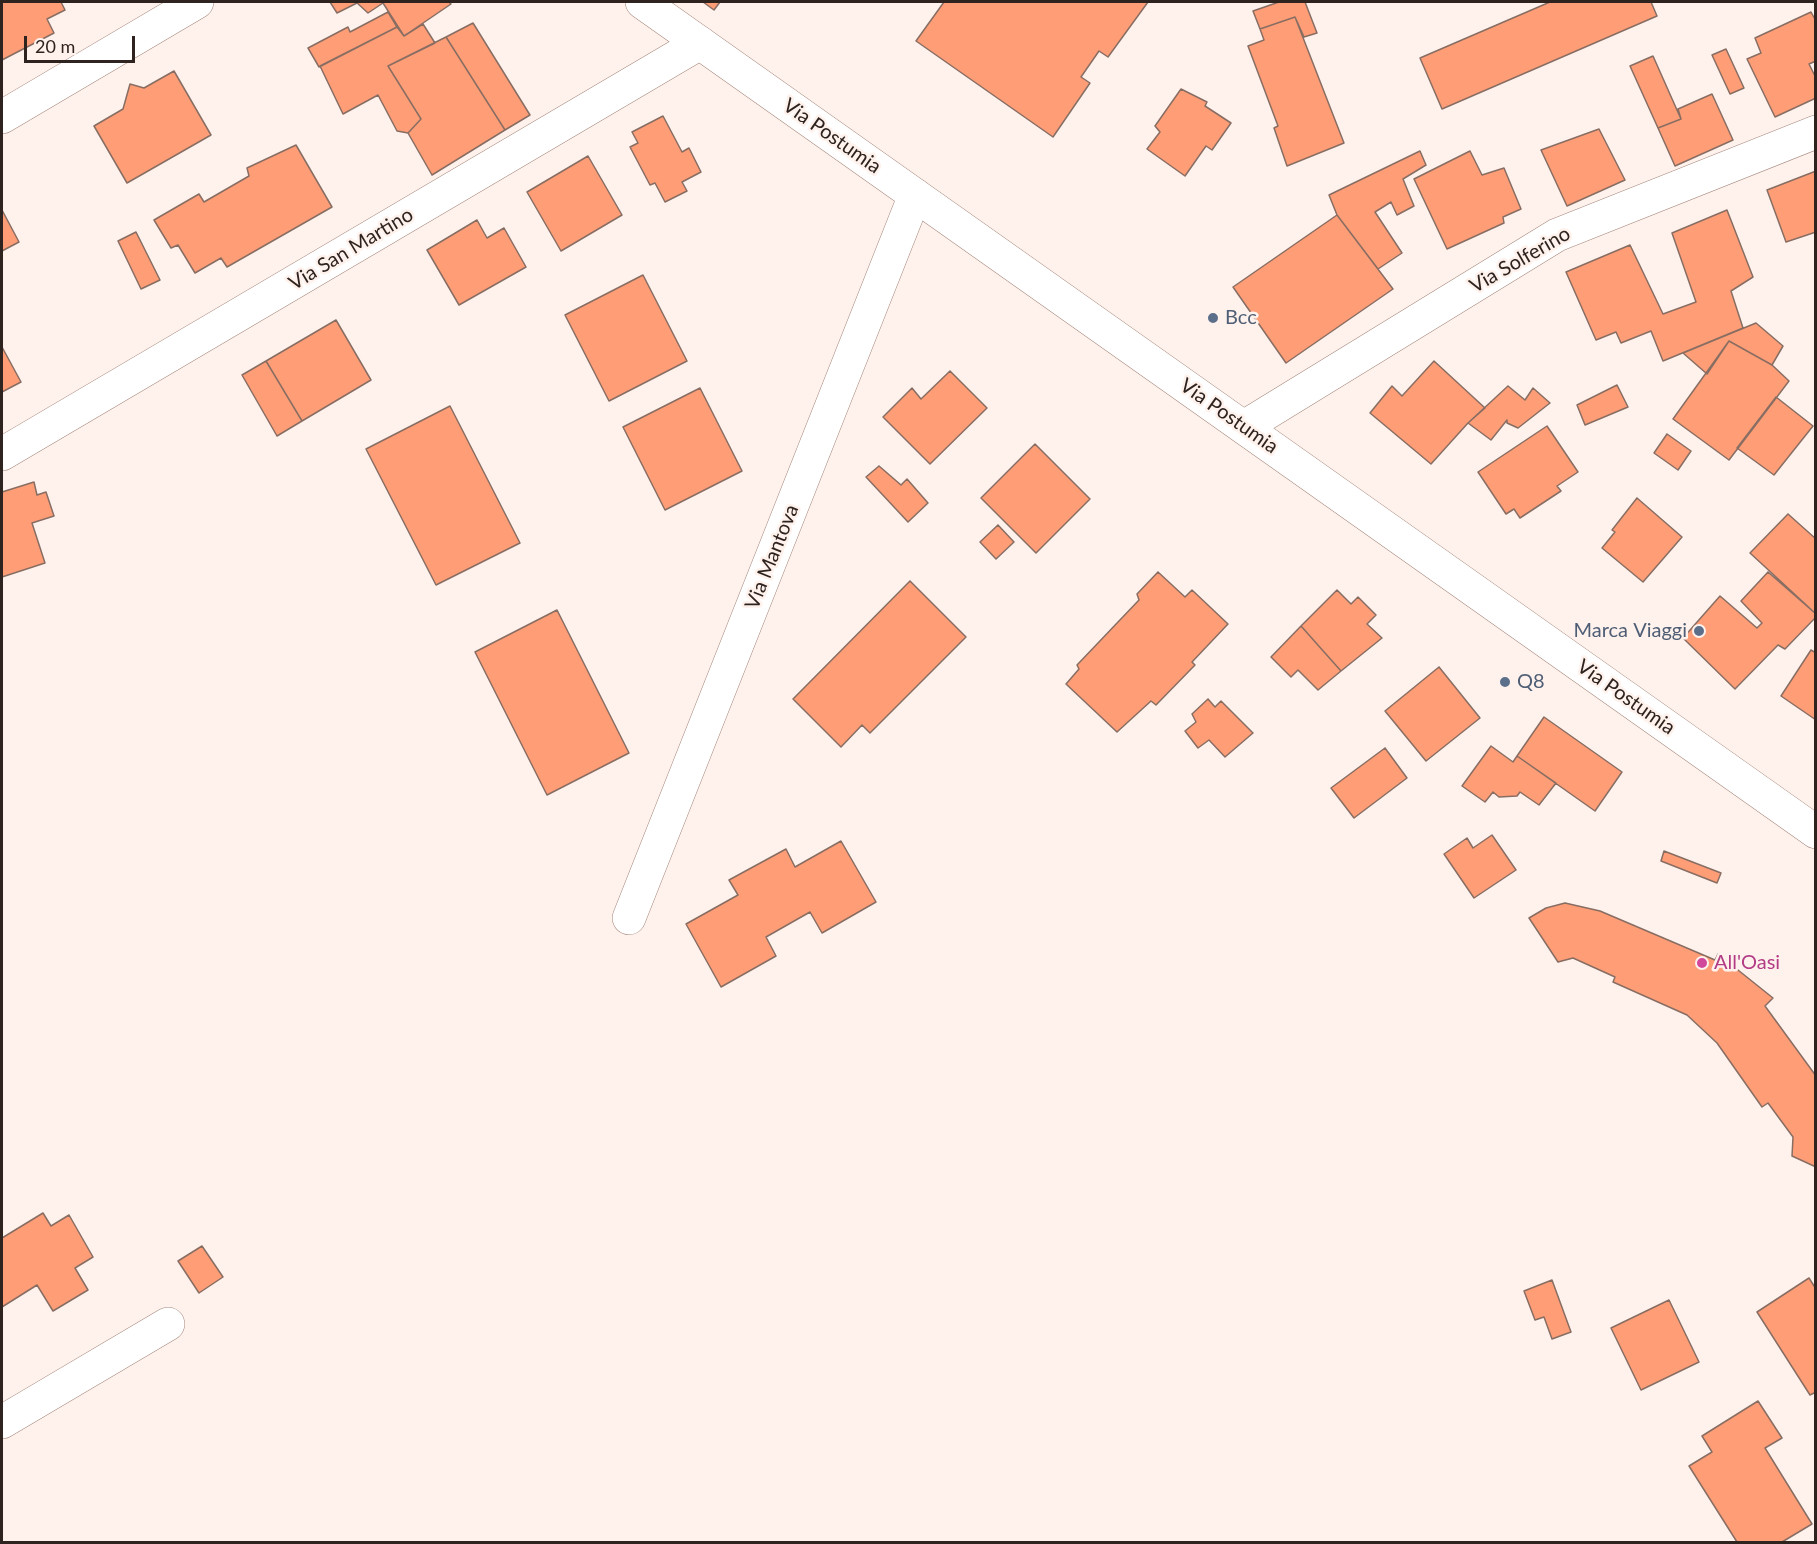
<!DOCTYPE html>
<html>
<head>
<meta charset="utf-8">
<style>
	body { margin:0 }
	#map { position:relative; width:1817px; height:1544px; overflow:hidden; background:#fff2ed; font-family:Lato,sans-serif }
	canvas { display:block }
	.frame { position:absolute; inset:0; border:3px solid #2e231e; pointer-events:none }
	.scale { position:absolute; left:24px; top:36px; width:111px; height:27px; box-sizing:border-box; border:3px solid #2e231e; border-top:0; padding-left:8px; font-size:18px; line-height:21px; white-space:nowrap; color:#2e231e; -webkit-text-stroke:4px #fff2ed; paint-order:stroke }
</style>
</head>
<body>
<div id="map">
<canvas width="1817" height="1544"></canvas>
<div class="frame"></div>
<div class="scale">20 m</div>
</div>
<script>
const ctx = document.querySelector('canvas').getContext('2d');
ctx.lineJoin = 'round';
function fillPath(path, color) { ctx.fillStyle = color; ctx.fill(path, 'evenodd'); }
const poly = rows => new Path2D(rows.map(r => 'M' + r).join(''));
function strokePath(path, color, width, dash) { ctx.strokeStyle = color; ctx.lineWidth = width; ctx.lineCap = dash ? 'butt' : 'round'; ctx.setLineDash(dash || []); ctx.stroke(path); }
function drawText(font, color, halo, rows, align = 'center') {
  ctx.font = font + ' Lato,sans-serif'; ctx.lineWidth = 5; ctx.setLineDash([]); ctx.textBaseline = 'middle'; ctx.strokeStyle = halo; ctx.fillStyle = color; for (const [text, x, y, turn = 0] of rows) {
    ctx.save(); ctx.translate(x, y); ctx.rotate((+turn || 0) * Math.PI / 180); ctx.textAlign = isNaN(turn) ? turn : align; if (halo) ctx.strokeText(text, 0, 0); ctx.fillText(text, 0, 0); ctx.restore();
  }
}
const building = poly([
	[2,2,61,2,65,10,47,19,54,33,2,60,2,2],
	[330,2,356,2,357,3,337,13,330,2],
	[356,2,449,2,451,4,404,36,383,3,368,13,356,2],
	[703,2,720,2,714,10,703,2],
	[944,2,1148,2,1108,57,1099,51,1081,77,1090,83,1053,137,916,41,944,2],
	[1279,2,1305,2,1317,33,1304,37,1295,17,1260,29,1253,11,1279,2],
	[1550,2,1651,2,1657,16,1442,109,1420,58,1550,2],
	[388,12,397,27,319,67,308,48,348,27,350,32,388,12],
	[1811,12,1816,21,1816,61,1809,64,1816,78,1816,98,1775,117,1747,59,1761,53,1755,38,1811,12],
	[1295,17,1344,143,1287,166,1274,128,1278,126,1248,46,1264,40,1260,29,1295,17],
	[473,23,530,115,505,130,446,37,473,23],
	[423,24,435,43,388,66,421,119,408,133,397,131,378,95,343,114,320,66,397,27,404,36,423,24],
	[446,37,505,130,432,175,408,133,421,119,388,66,446,37],
	[1726,49,1744,88,1730,94,1712,55,1726,49],
	[1653,56,1681,119,1658,128,1630,66,1653,56],
	[174,71,211,135,127,183,94,126,123,109,130,84,144,88,174,71],
	[1181,89,1207,102,1205,106,1231,123,1212,150,1206,146,1185,176,1147,149,1160,132,1155,126,1181,89],
	[1712,94,1733,140,1675,166,1658,128,1681,119,1678,109,1712,94],
	[663,116,682,152,689,148,701,172,682,182,687,191,665,202,655,183,650,185,630,147,638,143,632,132,663,116],
	[1599,129,1625,180,1567,206,1541,150,1599,129],
	[296,145,332,207,227,267,221,258,195,273,178,245,171,248,154,220,199,194,204,202,249,176,247,168,296,145],
	[1420,151,1426,165,1403,179,1414,206,1397,215,1391,202,1375,212,1402,253,1378,269,1337,215,1329,195,1420,151],
	[1470,151,1482,175,1504,168,1521,209,1503,217,1504,223,1447,249,1414,179,1470,151],
	[588,156,622,215,561,251,527,192,588,156],
	[1816,171,1816,232,1786,242,1767,190,1816,171],
	[2,210,19,242,2,251,2,210],
	[1727,210,1753,277,1731,291,1743,328,1663,361,1651,331,1621,343,1616,332,1596,340,1566,272,1630,245,1663,314,1696,302,1672,233,1727,210],
	[1337,215,1393,289,1286,363,1233,287,1337,215],
	[477,220,487,238,504,228,526,267,459,305,427,250,477,220],
	[136,232,160,280,141,289,118,241,136,232],
	[643,275,687,361,609,401,565,315,643,275],
	[336,320,371,380,302,421,266,361,336,320],
	[1756,323,1783,346,1772,365,1729,341,1707,374,1683,353,1756,323],
	[1729,341,1772,365,1789,381,1729,460,1673,419,1729,341],
	[2,347,21,382,2,392,2,347],
	[266,361,302,421,277,436,242,375,266,361],
	[1434,361,1485,408,1468,423,1431,464,1370,413,1392,386,1402,396,1434,361],
	[950,371,987,408,930,464,883,417,912,388,921,399,950,371],
	[1617,385,1628,407,1585,425,1577,405,1617,385],
	[1508,386,1525,400,1533,388,1550,403,1518,428,1507,423,1507,420,1491,440,1468,423,1508,386],
	[700,388,742,471,665,510,623,427,700,388],
	[1776,397,1813,426,1774,475,1737,448,1776,397],
	[450,406,520,543,436,585,366,449,450,406],
	[1547,426,1578,472,1557,486,1561,491,1520,518,1514,509,1506,514,1478,472,1547,426],
	[1667,434,1691,451,1678,470,1654,453,1667,434],
	[1035,444,1090,499,1036,553,981,498,1035,444],
	[879,466,901,485,907,479,928,503,908,522,866,477,879,466],
	[34,482,37,495,46,492,54,516,32,523,45,563,2,577,2,492,34,482],
	[1637,498,1682,537,1643,582,1602,548,1615,532,1612,530,1637,498],
	[1788,514,1816,539,1816,614,1750,553,1788,514],
	[998,525,1014,542,996,559,980,542,998,525],
	[1158,572,1185,597,1192,590,1228,624,1192,662,1195,665,1156,705,1151,701,1117,732,1066,684,1079,669,1077,665,1139,600,1137,594,1158,572],
	[1768,572,1816,614,1816,617,1785,649,1778,645,1735,689,1683,638,1720,596,1757,628,1762,623,1741,601,1768,572],
	[910,581,966,637,870,733,862,725,841,747,793,699,910,581],
	[1337,590,1351,604,1358,597,1376,615,1367,624,1382,638,1341,671,1301,626,1337,590],
	[557,610,629,753,547,795,475,652,557,610],
	[1301,626,1341,671,1318,690,1298,670,1291,677,1271,657,1301,626],
	[1811,650,1816,653,1816,720,1781,696,1811,650],
	[1439,667,1480,718,1426,761,1385,711,1439,667],
	[1208,699,1215,707,1221,701,1253,733,1225,757,1209,740,1198,748,1185,731,1196,722,1192,714,1208,699],
	[1544,717,1622,772,1595,811,1517,756,1544,717],
	[1491,746,1513,762,1517,756,1556,783,1539,805,1520,792,1517,796,1499,797,1493,792,1485,802,1462,786,1491,746],
	[1385,748,1407,778,1354,818,1331,788,1385,748],
	[1492,835,1516,870,1474,898,1444,854,1467,838,1473,848,1492,835],
	[841,841,876,902,822,933,810,912,766,937,776,956,721,987,686,924,738,895,729,880,786,849,795,867,841,841],
	[1664,851,1721,873,1717,883,1661,861,1664,851],
	[1565,903,1600,911,1715,960,1718,954,1773,998,1765,1006,1816,1076,1816,1167,1792,1156,1793,1137,1768,1103,1762,1107,1717,1043,1687,1015,1613,982,1615,977,1573,958,1558,962,1529,918,1546,908,1565,903],
	[43,1213,51,1226,69,1215,93,1257,75,1268,88,1290,53,1311,37,1285,2,1307,2,1238,43,1213],
	[202,1246,223,1277,199,1293,178,1261,202,1246],
	[1809,1278,1816,1289,1816,1392,1810,1395,1757,1312,1809,1278],
	[1552,1280,1571,1332,1552,1339,1544,1317,1535,1320,1524,1291,1552,1280],
	[1669,1300,1699,1362,1641,1390,1611,1328,1669,1300],
	[1758,1401,1782,1438,1765,1448,1812,1524,1782,1542,1737,1542,1689,1466,1712,1452,1702,1436,1758,1401]
]);
const minor = poly([
	[2,117,197,2],
	[1244,427,1557,235,1816,132],
	[2,454,700,43],
	[629,918,915,195],
	[2,1422,168,1324]
]);
const major = poly([
	[642,2,1816,832]
]);
const markers = [
	[1213,318,6,"#5c6f8a"],
	[1699,631,6,"#5c6f8a"],
	[1505,682,6,"#5c6f8a"],
	[1702,963,6,"#d1479c"]
];
const streetNames = [
	["Via Postumia",832,136,35],
	["Via San Martino",351,249,-31],
	["Via Solferino",1520,260,-30],
	["Via Postumia",1229,416,35],
	["Via Mantova",772,557,-68],
	["Via Postumia",1626,697,35]
];
const serviceNames = [
	["Bcc",1225,318],
	["Marca Viaggi",1687,631,"right"],
	["Q8",1517,682]
];
const hotelNames = [
	["All'Oasi",1714,963]
];
fillPath(building, '#ff9d76');
strokePath(building, '#886d62', 1.5);
strokePath(minor, '#a5897e', 34);
strokePath(major, '#a5897e', 34);
strokePath(minor, '#fff', 33);
strokePath(major, '#fff', 33);
for (const [x, y, r, color] of markers) { const dot = new Path2D(); dot.arc(x, y, r, 0, 2 * Math.PI); ctx.fillStyle = color; ctx.fill(dot); strokePath(dot, '#fff2ed', 2); }
drawText('20px', '#2e231e', '#fff2ed', streetNames);
drawText('20px', '#4e5e75', '#fff2ed', serviceNames, 'left');
drawText('20px', '#b23c85', '#fff2ed', hotelNames, 'left');
</script>
</body>
</html>
